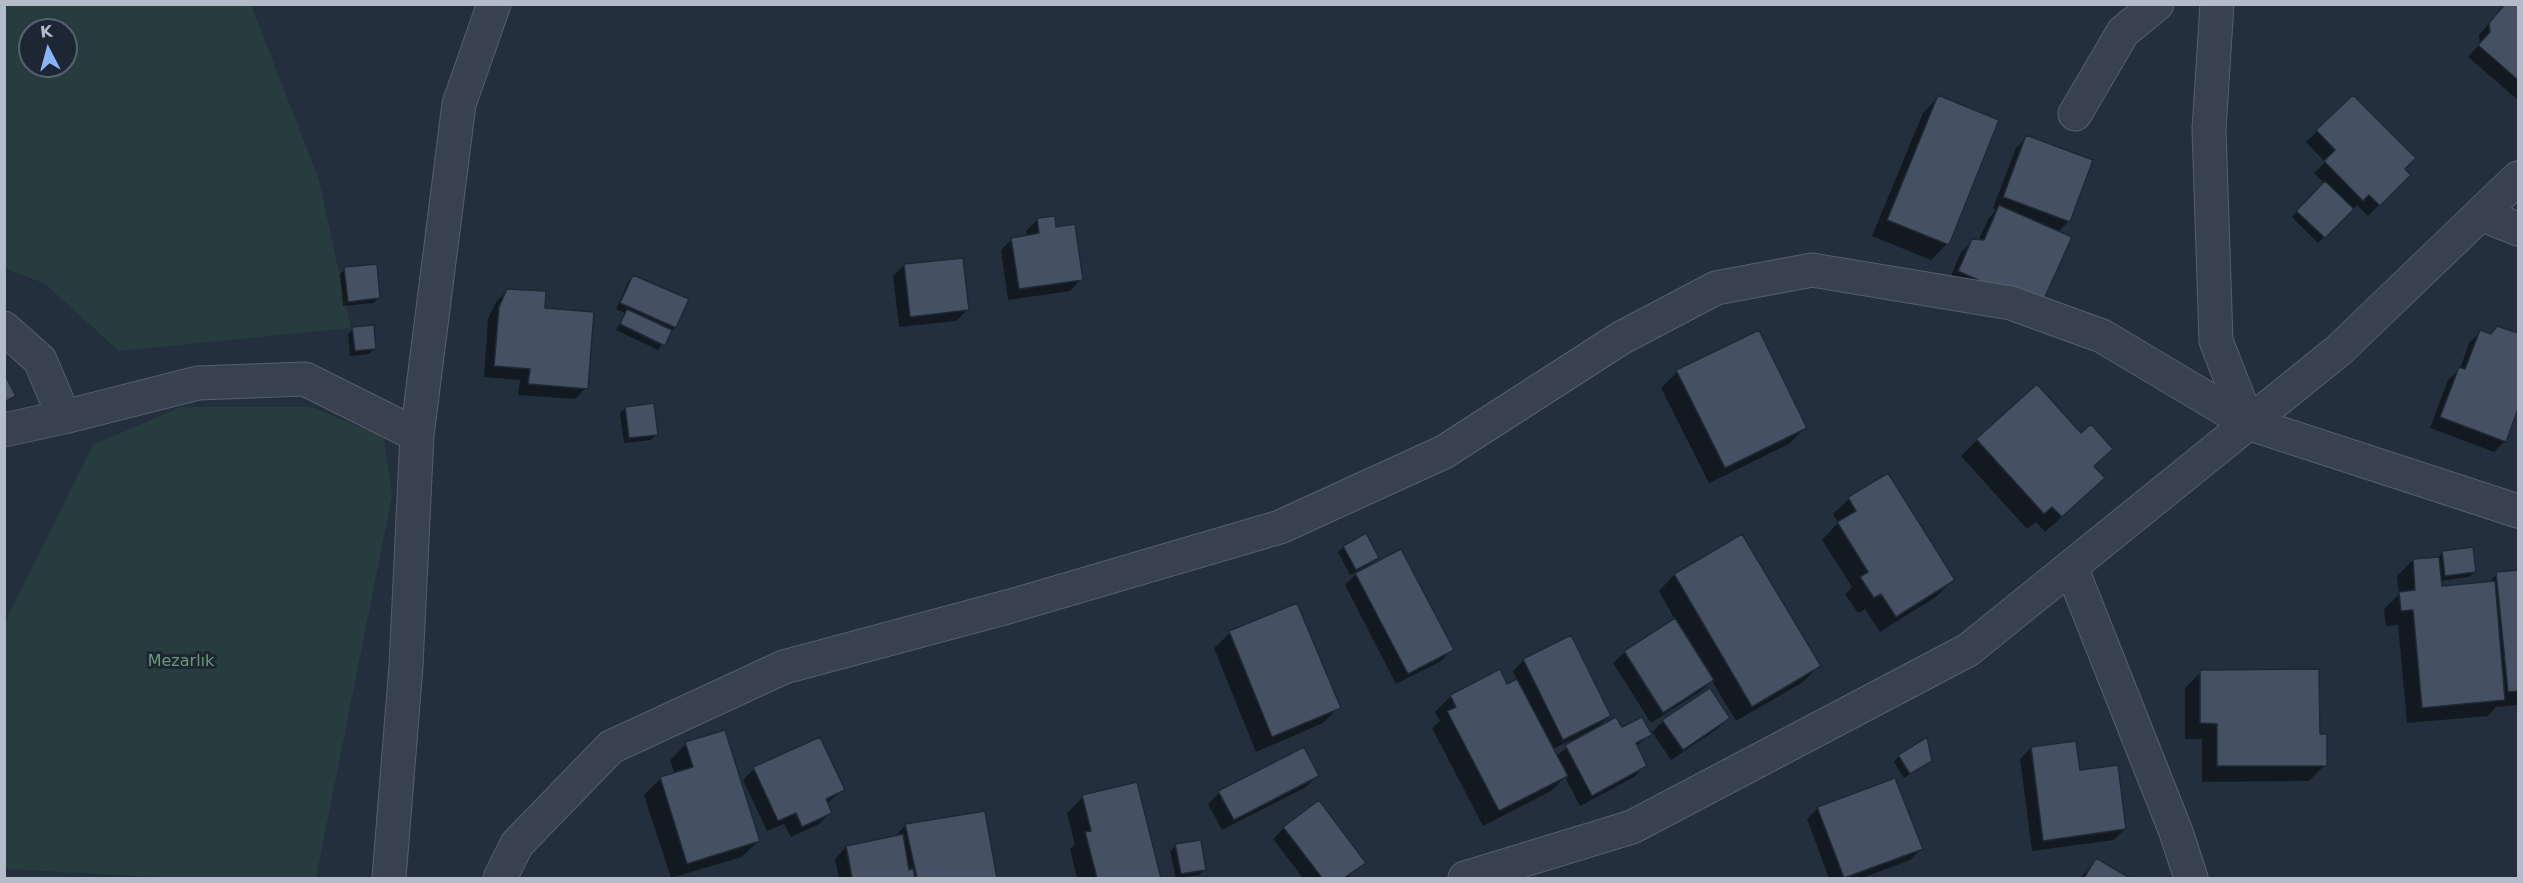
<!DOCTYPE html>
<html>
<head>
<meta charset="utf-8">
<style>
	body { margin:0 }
	#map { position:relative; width:2523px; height:883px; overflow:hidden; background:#242f3e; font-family:"DejaVu Sans",sans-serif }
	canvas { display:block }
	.frame { position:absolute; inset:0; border:6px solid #b4bcc9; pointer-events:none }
	.north { position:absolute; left:18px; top:18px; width:60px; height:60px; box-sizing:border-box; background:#1d2633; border:2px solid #59626f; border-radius:50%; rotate:354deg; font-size:16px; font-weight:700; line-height:24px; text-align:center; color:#b4bcc9 }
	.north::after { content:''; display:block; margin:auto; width:21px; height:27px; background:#8ab4f8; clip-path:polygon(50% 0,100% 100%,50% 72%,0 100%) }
</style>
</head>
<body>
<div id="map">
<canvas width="2523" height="883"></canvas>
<div class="frame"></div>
<div class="north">K</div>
</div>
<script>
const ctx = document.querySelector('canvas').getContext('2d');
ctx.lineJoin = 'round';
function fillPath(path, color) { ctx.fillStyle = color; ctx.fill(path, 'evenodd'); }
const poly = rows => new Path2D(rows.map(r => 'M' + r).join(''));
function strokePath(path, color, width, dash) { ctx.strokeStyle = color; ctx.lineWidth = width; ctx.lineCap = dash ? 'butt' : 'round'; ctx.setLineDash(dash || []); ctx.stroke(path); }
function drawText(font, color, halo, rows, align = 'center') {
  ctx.font = font + ' "DejaVu Sans",sans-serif'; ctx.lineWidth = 6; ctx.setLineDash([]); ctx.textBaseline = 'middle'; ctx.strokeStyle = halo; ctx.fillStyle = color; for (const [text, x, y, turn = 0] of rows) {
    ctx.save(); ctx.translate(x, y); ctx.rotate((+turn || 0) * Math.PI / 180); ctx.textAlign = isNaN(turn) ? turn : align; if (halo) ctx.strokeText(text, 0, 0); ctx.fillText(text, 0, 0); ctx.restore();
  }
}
const green = poly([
	[5,4,251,5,319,180,351,328,119,351,44,283,5,269],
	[30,30,66,30,66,66,30,66],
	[181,407,311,407,384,437,392,496,316,878,173,878,5,869,5,622,93,445]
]);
const shadow = poly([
	[2506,4,2518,4,2518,100,2468,57,2480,44,2479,35],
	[1939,97,1947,244,1931,260,1872,236,1923,113],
	[2353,97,2403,169,2409,175,2368,216,2357,205,2318,243,2292,217,2325,184,2314,173,2325,162,2306,142],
	[2027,137,2069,221,2058,232,2039,307,1948,283,1961,252,1973,241,1978,241,1989,218,1996,210,1993,208,2016,148],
	[1037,220,1055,228,1081,279,1070,291,1008,300,1001,250,1012,239,1027,237,1026,231],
	[904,265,967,310,956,321,899,327,893,276],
	[345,269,379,298,373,303,343,306,340,274],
	[633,276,675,327,658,350,616,330,625,313,616,309,628,282],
	[507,291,544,309,586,388,575,399,518,395,520,380,484,377,488,319,496,302],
	[2497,327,2518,335,2518,404,2505,441,2494,452,2430,428,2448,380,2460,369,2469,343,2480,332,2489,335],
	[353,329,375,348,369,354,350,356,348,334],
	[1677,372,1805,428,1789,444,1709,483,1661,388],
	[626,408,657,434,651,440,624,443,620,413],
	[1977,440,2092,467,2087,494,2045,532,2036,522,2027,529,1961,456],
	[1849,499,1953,580,1937,596,1880,632,1865,609,1858,613,1845,594,1852,587,1822,540,1838,523,1833,514],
	[1742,536,1819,666,1803,682,1736,721,1712,681,1701,691,1651,723,1613,663,1625,652,1675,620,1659,591,1674,575],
	[1344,547,1377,558,1368,567,1452,649,1441,661,1396,684,1345,585,1360,570,1350,575,1338,552],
	[2443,553,2475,572,2469,577,2440,581,2441,587,2488,583,2497,574,2518,572,2518,705,2496,707,2488,716,2407,723,2398,625,2386,626,2384,609,2399,594,2397,576,2413,560,2437,558],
	[1297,605,1339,707,1323,723,1256,752,1214,648,1230,633],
	[1524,660,1609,716,1596,729,1621,729,1650,734,1636,747,1645,766,1634,777,1580,806,1565,777,1551,791,1483,826,1432,728,1440,721,1435,712,1451,696,1507,686,1517,680,1513,671],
	[1571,740,1573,743,1556,756,1553,749],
	[2201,672,2319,735,2325,765,2309,781,2202,782,2202,739,2185,739,2185,688],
	[1728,718,1717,729,1671,760,1652,732,1663,721],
	[686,744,758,841,742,857,671,878,644,795,660,779,675,774,670,760],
	[2031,748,2079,771,2125,829,2114,840,2032,851,2020,759],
	[1899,756,1930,760,1904,778,1894,762],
	[754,769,843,790,826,804,830,813,819,824,791,837,784,824,767,831,743,780],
	[1317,776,1306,787,1222,830,1208,804,1219,793],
	[1136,784,1159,878,1077,878,1070,849,1075,845,1067,813,1083,797],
	[1818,808,1921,849,1910,860,1862,878,1829,878,1807,819],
	[984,813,995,878,839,878,835,859,846,847,894,837,905,826],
	[1284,828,1364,863,1347,878,1303,878,1273,839],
	[1176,846,1205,869,1199,875,1176,878,1170,851],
	[2096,860,2127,878,2081,878]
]);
const building = poly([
	[2505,4,2518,4,2518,80,2478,45,2490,32,2489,23,2505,4],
	[1938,95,1999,120,1949,245,1887,220,1938,95],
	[2353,95,2416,158,2405,169,2411,175,2380,206,2369,195,2363,201,2324,161,2335,150,2316,130,2353,95],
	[2026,135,2093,160,2070,222,2003,197,2026,135],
	[2325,181,2354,209,2325,238,2296,211,2325,181],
	[1999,205,2072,237,2040,308,1958,271,1972,239,1984,240,1999,205],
	[1055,216,1056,227,1075,224,1083,280,1019,289,1011,238,1039,233,1037,218,1055,216],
	[963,258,969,310,910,317,904,264,963,258],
	[377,264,380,298,348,302,344,267,377,264],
	[633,275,689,299,676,328,620,303,633,275],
	[507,289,546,291,545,308,594,312,588,389,528,384,530,369,494,366,499,307,507,289],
	[627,309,672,330,665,346,620,324,627,309],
	[374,325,376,349,355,351,352,327,374,325],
	[2497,326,2518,333,2518,409,2506,442,2440,417,2459,367,2465,369,2480,330,2491,334,2497,326],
	[1759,330,1807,428,1725,468,1676,370,1759,330],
	[4,373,16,396,4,402,4,373],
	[2037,384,2081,433,2091,424,2113,449,2094,466,2105,478,2062,517,2052,507,2044,514,1976,439,2037,384],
	[654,403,658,435,629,438,625,407,654,403],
	[1888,473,1955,580,1896,617,1881,594,1874,598,1860,577,1868,572,1837,522,1856,511,1848,497,1888,473],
	[1366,533,1379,558,1356,570,1343,546,1366,533],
	[1742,534,1821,666,1752,707,1674,574,1742,534],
	[2473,547,2476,572,2445,576,2442,551,2473,547],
	[1401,549,1454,650,1408,674,1355,573,1401,549],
	[2439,557,2442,586,2495,581,2505,700,2422,708,2413,610,2401,611,2399,592,2415,590,2413,559,2439,557],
	[2518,570,2518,691,2508,692,2496,572,2518,570],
	[1297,603,1341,708,1272,737,1229,631,1297,603],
	[1675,618,1714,680,1663,713,1624,651,1675,618],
	[1571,635,1611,716,1563,740,1523,659,1571,635],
	[1500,669,1507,684,1517,679,1568,776,1499,811,1447,711,1456,707,1450,695,1500,669],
	[2319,669,2320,734,2327,734,2327,766,2217,766,2217,724,2200,723,2200,670,2319,669],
	[1710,688,1730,718,1683,750,1662,720,1710,688],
	[1616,717,1622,727,1642,717,1652,735,1636,743,1647,766,1592,796,1565,745,1616,717],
	[725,730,760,841,687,864,660,777,693,767,685,742,725,730],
	[820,737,845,790,826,799,832,813,802,827,796,813,778,821,753,767,820,737],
	[1927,737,1932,761,1910,774,1898,755,1927,737],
	[2076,741,2080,770,2118,765,2126,829,2043,841,2031,747,2076,741],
	[1304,747,1319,776,1234,820,1218,791,1304,747],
	[1895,778,1923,849,1844,878,1817,807,1895,778],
	[1137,782,1161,878,1097,878,1085,832,1091,831,1082,795,1137,782],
	[1319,800,1366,863,1344,878,1322,878,1283,827,1319,800],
	[985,811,997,878,917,878,905,824,985,811],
	[903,834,909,870,913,868,915,878,852,878,846,846,903,834],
	[1201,840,1206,870,1181,874,1175,844,1201,840],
	[2096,858,2130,878,2084,878,2096,858]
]);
const minor = poly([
	[2217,4,2209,129,2216,341,2248,423],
	[2075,114,2123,32,2157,4],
	[2481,214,2518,229],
	[4,328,40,360,64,417],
	[4,430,64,417,198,383,305,379,417,435,406,666,389,878],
	[417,435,459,104,494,4],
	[2071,567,2176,832,2191,878],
	[500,878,517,844,611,747,784,667,1011,606,1280,527,1444,452,1621,338,1716,288,1812,270,2011,303,2102,336,2248,423,2518,511],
	[1465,878,1632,827,1968,650,2339,350,2518,178]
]);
const parkNames = [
	["Mezarlık",181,662]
];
fillPath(green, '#263c3f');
fillPath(shadow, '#0007');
fillPath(building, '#455162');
strokePath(building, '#1f2835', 1.5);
strokePath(minor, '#565f6c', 35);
strokePath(minor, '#38414e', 33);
drawText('16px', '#6b9a76', '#1d2633', parkNames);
</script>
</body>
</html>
